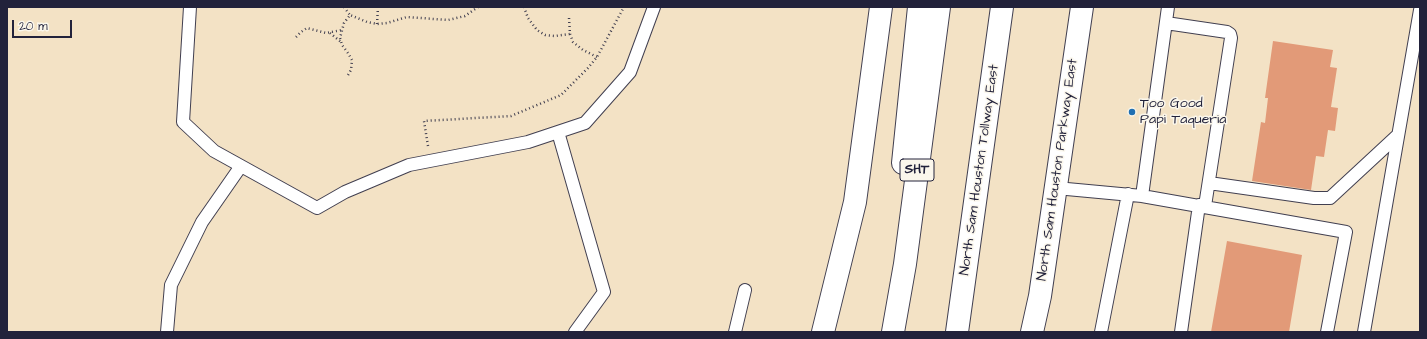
<!DOCTYPE html>
<html>
<head>
<meta charset="utf-8">
<style>
	body { margin:0 }
	#map { position:relative; width:1427px; height:339px; overflow:hidden; background:#f3e2c5; font-family:"Architects Daughter",sans-serif }
	canvas { display:block }
	.frame { position:absolute; inset:0; border:8px solid #22223b; pointer-events:none }
	.scale { position:absolute; left:12px; top:20px; width:60px; height:18px; box-sizing:border-box; border:2px solid #22223b; border-top:0; padding-left:5px; font-size:12px; line-height:14px; white-space:nowrap; color:#22223b; -webkit-text-stroke:3px #fbf7ec; paint-order:stroke }
</style>
</head>
<body>
<div id="map">
<canvas width="1427" height="339"></canvas>
<div class="frame"></div>
<div class="scale">20 m</div>
</div>
<script>
const ctx = document.querySelector('canvas').getContext('2d');
ctx.lineJoin = 'round';
function fillPath(path, color) { ctx.fillStyle = color; ctx.fill(path, 'evenodd'); }
const poly = rows => new Path2D(rows.map(r => 'M' + r).join(''));
function strokePath(path, color, width, dash) { ctx.strokeStyle = color; ctx.lineWidth = width; ctx.lineCap = dash ? 'butt' : 'round'; ctx.setLineDash(dash || []); ctx.stroke(path); }
function drawText(font, color, halo, rows, align = 'center') {
  ctx.font = font + ' "Architects Daughter",sans-serif'; ctx.lineWidth = 3; ctx.setLineDash([]); ctx.textBaseline = 'middle'; ctx.strokeStyle = halo; ctx.fillStyle = color; for (const [text, x, y, turn = 0] of rows) {
    ctx.save(); ctx.translate(x, y); ctx.rotate((+turn || 0) * Math.PI / 180); ctx.textAlign = isNaN(turn) ? turn : align; if (halo) ctx.strokeText(text, 0, 0); ctx.fillText(text, 0, 0); ctx.restore();
  }
}
const building = poly([
	[1273,41,1333,50,1330,67,1337,68,1331,107,1338,108,1335,131,1328,130,1324,157,1316,156,1311,190,1252,181,1261,122,1265,123,1268,98,1265,98],
	[1227,241,1302,255,1289,332,1211,332]
]);
const path = poly([
	[344,7,350,15],
	[524,7,528,18,537,30,545,35,555,36,570,34],
	[569,18,570,34,573,42,583,50,597,57],
	[377,24,378,7],
	[330,33,341,42],
	[296,37,301,32,307,28,326,33,342,30],
	[348,75,351,70,352,60,348,53,342,45,340,38,344,23,350,15,367,22,377,24,387,23,407,17,448,20,465,16,478,7],
	[428,146,424,121,511,116,561,95,588,68,597,57,624,7]
]);
const service = poly([
	[190,7,183,122,214,151,317,208,345,192,409,165,528,142,585,123,630,72,654,7],
	[1166,23,1227,32,1230,34,1231,38,1205,206],
	[558,132,604,292,575,332],
	[1209,183,1314,198,1330,198,1398,135],
	[1056,188,1142,196,1168,7],
	[1142,196,1346,232,1327,332],
	[167,332,171,285,202,222,241,166],
	[735,332,745,290],
	[1101,332,1128,194],
	[1181,332,1199,205],
	[1364,332,1420,10]
]);
const secondary = poly([
	[823,332,855,202,881,7],
	[1032,332,1040,296,1082,7]
]);
const motorway = poly([
	[903,163,919,7],
	[893,332,905,264,939,7],
	[957,332,1002,7]
]);
const markers = [
	[1132,112,4,"#1f6fb2"]
];
const shields = [
	[917,170,34]
];
const shieldNames = [
	["SHT",917,170]
];
const poiNames = [
	["Too Good",1140,104],
	["Papi Taqueria",1140,120]
];
const streetNames = [
	["North Sam Houston Tollway East",980,170,-82],
	["North Sam Houston Parkway East",1058,170,-82]
];
fillPath(building, '#e29a78');
strokePath(service, '#413f50', 14);
strokePath(secondary, '#413f50', 24);
strokePath(motorway, '#413f50', 24);
strokePath(path, '#413f50', 2.5, [1, 3]);
strokePath(service, '#fff', 12);
strokePath(secondary, '#fff', 22);
strokePath(motorway, '#fff', 22);
for (const [x, y, r, color] of markers) { const dot = new Path2D(); dot.arc(x, y, r, 0, 2 * Math.PI); ctx.fillStyle = color; ctx.fill(dot); strokePath(dot, '#fbf7ec', 1.5); }
for (const [x, y, w] of shields) { const box = new Path2D(); box.roundRect(x - w / 2, y - 11, w, 22, 3); ctx.fillStyle = '#fbf7ec'; ctx.fill(box); strokePath(box, '#22223b', 1); }
drawText('bold 13px', '#22223b', null, shieldNames);
drawText('14px', '#22223b', '#fbf7ec', poiNames, 'left');
drawText('14px', '#22223b', '#fbf7ec', streetNames);
</script>
</body>
</html>
